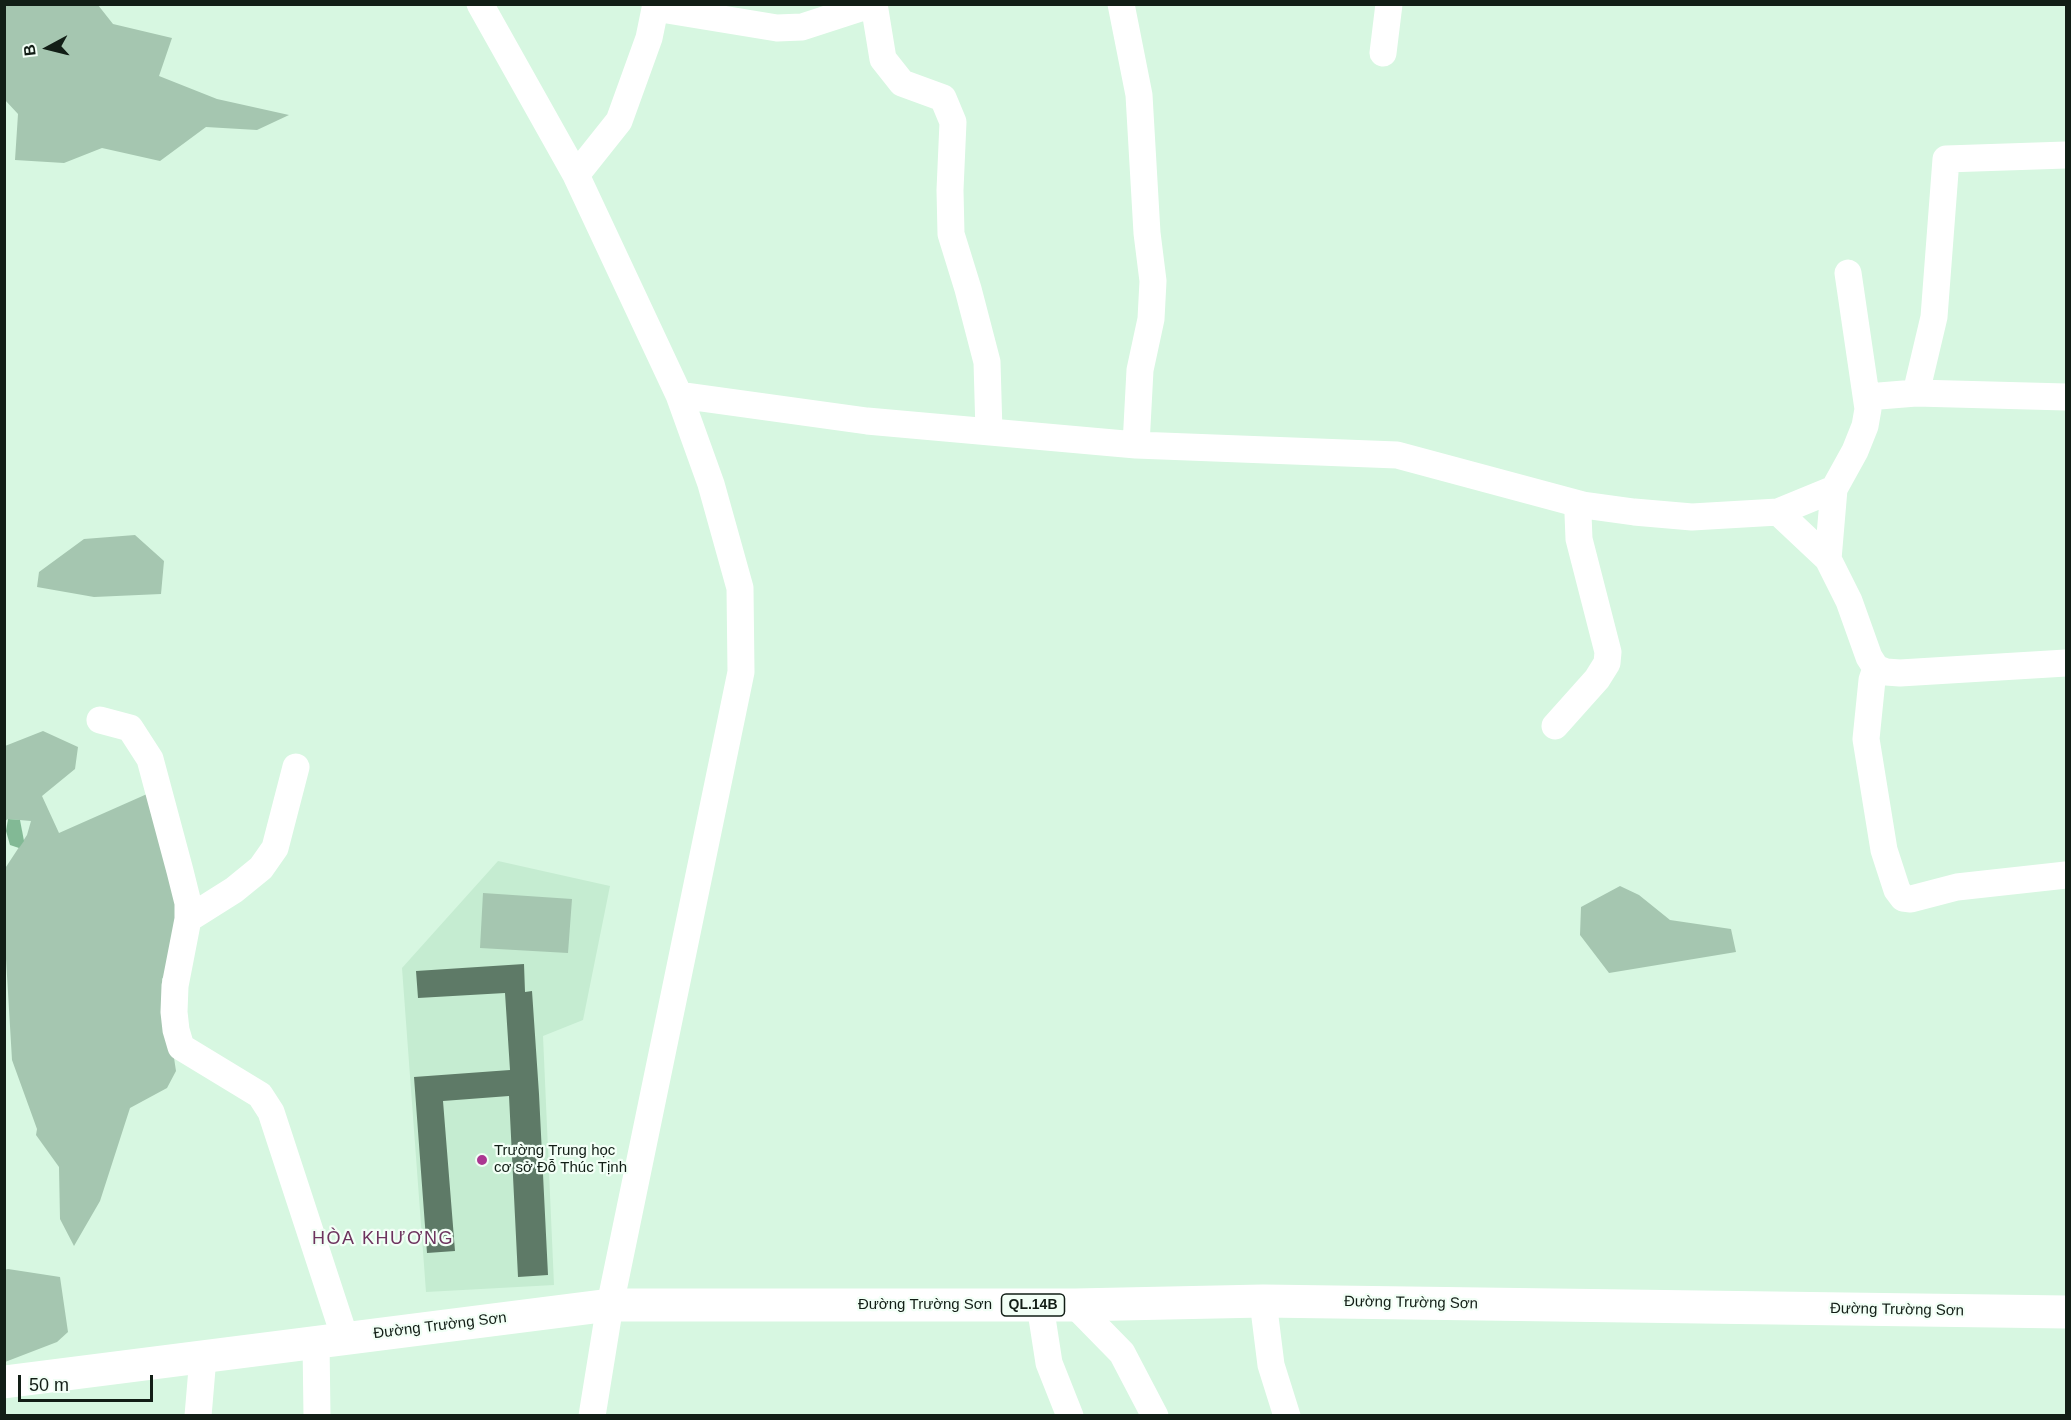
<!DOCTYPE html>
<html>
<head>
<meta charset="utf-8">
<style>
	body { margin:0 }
	#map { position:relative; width:2071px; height:1420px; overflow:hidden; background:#d7f7e1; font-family:Arial,sans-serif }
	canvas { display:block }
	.frame { position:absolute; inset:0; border:6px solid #121e16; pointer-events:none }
	.north { position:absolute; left:18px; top:18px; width:60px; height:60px; -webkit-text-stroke:4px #f2fff6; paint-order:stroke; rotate:263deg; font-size:16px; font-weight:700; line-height:24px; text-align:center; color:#121e16 }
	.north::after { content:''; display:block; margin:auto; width:21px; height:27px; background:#121e16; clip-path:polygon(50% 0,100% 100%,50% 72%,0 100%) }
	.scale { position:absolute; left:18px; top:1375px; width:135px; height:27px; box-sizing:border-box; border:3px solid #121e16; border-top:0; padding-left:8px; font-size:18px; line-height:21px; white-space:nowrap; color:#121e16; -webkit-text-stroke:4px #f2fff6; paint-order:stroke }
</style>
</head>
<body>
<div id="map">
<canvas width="2071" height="1420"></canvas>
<div class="frame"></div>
<div class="north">B</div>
<div class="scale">50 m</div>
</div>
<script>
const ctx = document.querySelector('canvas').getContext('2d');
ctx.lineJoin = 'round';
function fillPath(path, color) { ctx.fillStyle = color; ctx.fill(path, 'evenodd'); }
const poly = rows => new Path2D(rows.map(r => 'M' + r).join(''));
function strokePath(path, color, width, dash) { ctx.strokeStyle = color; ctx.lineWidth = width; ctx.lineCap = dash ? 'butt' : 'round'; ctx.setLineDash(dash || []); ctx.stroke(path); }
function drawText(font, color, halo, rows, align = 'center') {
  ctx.font = font + ' Arial,sans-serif'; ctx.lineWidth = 4.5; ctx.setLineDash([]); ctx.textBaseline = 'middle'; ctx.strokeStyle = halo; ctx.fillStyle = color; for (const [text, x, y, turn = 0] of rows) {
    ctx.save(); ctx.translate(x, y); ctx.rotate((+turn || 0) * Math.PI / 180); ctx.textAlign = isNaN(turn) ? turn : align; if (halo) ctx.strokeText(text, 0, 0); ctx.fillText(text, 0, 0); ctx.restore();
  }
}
const built = poly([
	[498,861,610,886,583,1020,543,1036,554,1285,426,1292,402,968]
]);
const green = poly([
	[4,5,98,5,113,24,172,38,159,76,217,99,289,115,257,130,206,127,160,161,102,148,64,163,15,160,18,114,5,100],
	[135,535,164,561,161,594,94,597,37,587,39,572,84,539],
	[43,731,78,747,75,769,42,796,59,833,147,794,189,940,162,979,176,1071,167,1088,130,1108,100,1201,74,1246,60,1219,59,1167,36,1135,37,1129,12,1060,5,942,4,870,27,835,31,821,8,819,5,821,5,746],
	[1620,886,1639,895,1670,920,1731,929,1736,952,1609,973,1580,935,1581,907],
	[483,893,572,899,568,953,480,948],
	[8,1269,60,1277,68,1332,57,1342,5,1362,4,1270]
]);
const water = poly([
	[8,819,20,820,24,841,19,848,10,845,6,831]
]);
const building = poly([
	[524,964,525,992,532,991,539,1094,548,1275,518,1277,509,1096,443,1101,455,1251,427,1253,414,1077,510,1070,505,993,418,998,416,971]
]);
const minor = poly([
	[480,4,576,175,679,395,711,484,740,588,741,672,610,1305,592,1416],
	[874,4,883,59,902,83,943,98,953,122,950,190,951,234,968,289,987,362,989,432],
	[1121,4,1139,95,1147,233,1153,281,1151,319,1140,370,1136,445],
	[655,8,777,28,802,27,873,4],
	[1383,53,1389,4],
	[576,175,619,121,649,38,656,4],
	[1916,393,1934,317,1946,159,2066,155],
	[679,395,867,421,1136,445,1397,455,1583,505,1634,512,1692,517,1778,512,1828,559,1849,601,1869,657,1876,668,1886,672,1900,673,2066,663],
	[1867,397,1916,393,2066,397],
	[1778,512,1834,489],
	[1828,559,1834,489,1855,451,1865,426,1868,409,1848,273],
	[1876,668,1872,680,1866,739,1884,850,1897,890,1903,898,1911,899,1957,887,2066,875],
	[100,720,130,728,150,759,180,871,188,903,188,919,175,986,174,1012,176,1030,181,1047,260,1095,271,1112,345,1338],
	[1555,726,1597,679,1607,663,1608,652,1579,539,1578,514,1583,505],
	[188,919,234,890,261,868,275,848,296,767],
	[1263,1301,1271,1365,1287,1416],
	[1040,1305,1049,1363,1070,1416],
	[1075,1305,1122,1353,1155,1416],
	[316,1342,317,1416],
	[198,1416,203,1357]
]);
const highway = poly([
	[4,1382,610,1305,1075,1305,1263,1301,2066,1312]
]);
const markers = [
	[482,1160,6,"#ab3791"]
];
const shields = [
	[1033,1305,63]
];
const shieldNames = [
	["QL.14B",1033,1305]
];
const poiNames = [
	["Trường Trung học",494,1151],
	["cơ sở Đỗ Thúc Tịnh",494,1168]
];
const streetNames = [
	["Đường Trường Sơn",1411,1303,1],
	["Đường Trường Sơn",925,1305],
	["Đường Trường Sơn",1897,1310,1],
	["Đường Trường Sơn",440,1326,-7]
];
const quarterNames = [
	["HÒA KHƯƠNG",383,1239]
];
fillPath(built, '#c5ecd1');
fillPath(green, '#a5c6b0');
fillPath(water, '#82b995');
fillPath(building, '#5e7a67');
strokePath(minor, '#fff', 27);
strokePath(highway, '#fff', 33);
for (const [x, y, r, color] of markers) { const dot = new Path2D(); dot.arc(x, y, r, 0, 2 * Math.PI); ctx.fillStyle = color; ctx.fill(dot); strokePath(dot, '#f2fff6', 2); }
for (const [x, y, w] of shields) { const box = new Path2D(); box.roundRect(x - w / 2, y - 11, w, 22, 4.5); ctx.fillStyle = '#f2fff6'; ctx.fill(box); strokePath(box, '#121e16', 1.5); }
drawText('bold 14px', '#121e16', null, shieldNames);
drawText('15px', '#121e16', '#f2fff6', poiNames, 'left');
drawText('15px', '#121e16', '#f2fff6', streetNames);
ctx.letterSpacing = '1.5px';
drawText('18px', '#6d335e', '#f2fff6', quarterNames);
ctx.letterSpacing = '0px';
</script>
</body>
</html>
